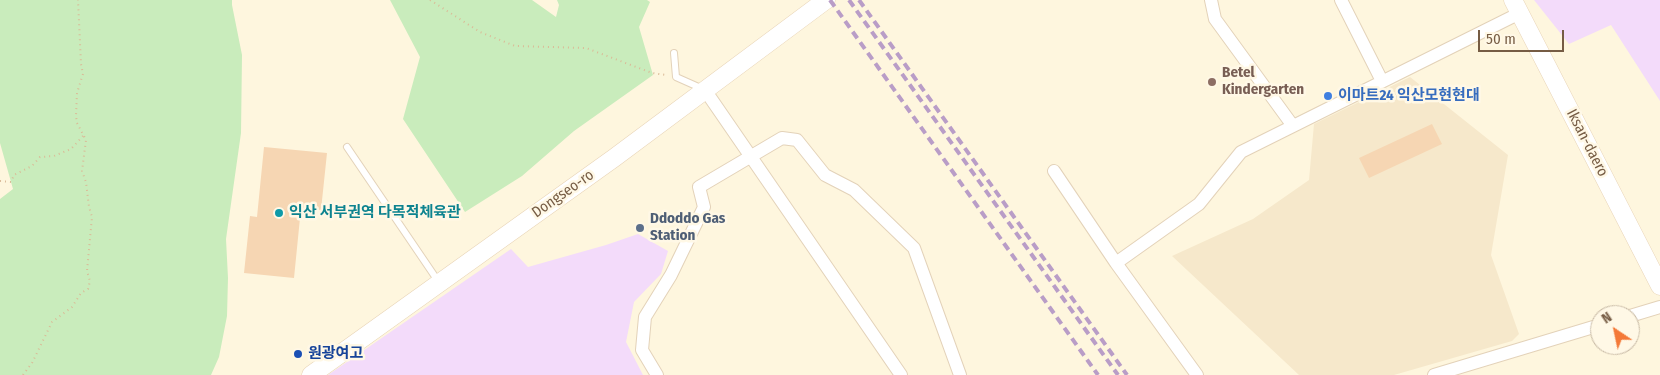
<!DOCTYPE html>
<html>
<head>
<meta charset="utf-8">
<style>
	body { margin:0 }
	#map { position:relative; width:1660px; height:375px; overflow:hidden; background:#fef6de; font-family:"Fira Sans Condensed",sans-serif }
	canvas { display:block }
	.north { position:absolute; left:1590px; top:305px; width:50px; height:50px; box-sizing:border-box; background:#fff8e6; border:1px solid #c8baa5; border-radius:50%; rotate:326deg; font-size:14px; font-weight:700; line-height:20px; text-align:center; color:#765c44 }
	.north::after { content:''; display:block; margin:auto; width:18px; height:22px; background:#f47937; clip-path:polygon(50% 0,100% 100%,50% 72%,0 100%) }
	.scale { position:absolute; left:1478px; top:30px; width:86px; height:22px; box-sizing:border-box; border:2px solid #765c44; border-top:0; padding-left:6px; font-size:15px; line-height:18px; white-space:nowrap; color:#765c44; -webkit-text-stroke:4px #fff8e6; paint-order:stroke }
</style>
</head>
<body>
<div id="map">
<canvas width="1660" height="375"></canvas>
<div class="north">N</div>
<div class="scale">50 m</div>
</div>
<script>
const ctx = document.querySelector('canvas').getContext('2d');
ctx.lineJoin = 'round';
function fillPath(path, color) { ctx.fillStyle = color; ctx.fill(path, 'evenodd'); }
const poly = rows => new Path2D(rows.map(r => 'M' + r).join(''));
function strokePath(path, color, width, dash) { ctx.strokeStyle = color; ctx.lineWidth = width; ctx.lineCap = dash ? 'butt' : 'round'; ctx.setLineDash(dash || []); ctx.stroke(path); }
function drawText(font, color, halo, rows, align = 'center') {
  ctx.font = font + ' "Fira Sans Condensed","Noto Sans KR",sans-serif'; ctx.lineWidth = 5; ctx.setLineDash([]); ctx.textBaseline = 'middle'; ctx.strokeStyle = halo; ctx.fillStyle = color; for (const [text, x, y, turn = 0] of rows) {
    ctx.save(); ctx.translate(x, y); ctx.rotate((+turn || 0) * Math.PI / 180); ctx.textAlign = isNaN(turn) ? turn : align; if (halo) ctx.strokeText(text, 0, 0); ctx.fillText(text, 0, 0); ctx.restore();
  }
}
const residential = poly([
	[1410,77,1508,155,1491,255,1519,334,1512,341,1394,375,1299,375,1172,256,1253,219,1309,180,1314,124]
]);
const education = poly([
	[1534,0,1660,0,1660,101,1611,25,1569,44],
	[638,234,668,251,661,274,634,302,626,342,643,375,328,375,511,249,528,267,606,245]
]);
const green = poly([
	[0,0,232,0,232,5,242,55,241,133,226,239,228,278,227,316,219,357,211,375,0,375,0,199,13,189,0,143],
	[390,0,532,0,556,17,559,5,557,0,647,0,650,2,639,27,653,75,574,131,522,176,465,212,403,119,420,57]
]);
const building = poly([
	[1432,124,1442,144,1369,178,1359,158],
	[264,147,327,153,321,210,301,208,294,278,244,273,250,216,257,217]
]);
const path = poly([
	[430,0,480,32,515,46,586,48,652,73,666,75],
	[0,181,11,182,14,175,32,166,40,157,54,156,71,149,83,136],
	[23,375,32,363,52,322,72,307,81,293,88,289,90,281,87,271,92,217,89,207,86,182,82,171,86,140,77,123,76,116,77,93,83,74,81,64,78,0]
]);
const lane = poly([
	[674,53,676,77,703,89],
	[347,147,438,281]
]);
const street = poly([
	[1211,0,1215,19,1293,126],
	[1341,0,1382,81],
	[705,90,901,375],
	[1054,171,1116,263,1197,375],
	[1116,263,1199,204,1241,152,1520,13],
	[1630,316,1660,307],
	[657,375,642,350,645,317,671,275,704,207,699,187,782,138,797,140,825,175,854,190,914,248,960,375],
	[1434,375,1600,325]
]);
const secondary = poly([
	[1513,0,1660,286],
	[311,375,614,158,826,0]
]);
const rail = poly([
	[830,0,1098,375],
	[849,0,1118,375],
	[859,0,1127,375]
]);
const markers = [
	[1212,82,5,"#8d6e63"],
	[1328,96,5,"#3f7fe0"],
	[279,213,5,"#0f9aa8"],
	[640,228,5,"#5c6f8a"],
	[298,354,5,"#1a4fb4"]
];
const educationNames = [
	["Betel",1222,73],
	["Kindergarten",1222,90]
];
const shopNames = [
	["이마트24 익산모현현대",1338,96]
];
const streetNames = [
	["Iksan-daero",1587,143,63],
	["Dongseo-ro",563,194,-35]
];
const cultureNames = [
	["익산 서부권역 다목적체육관",289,213]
];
const serviceNames = [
	["Ddoddo Gas",650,219],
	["Station",650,236]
];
const transitNames = [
	["원광여고",308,354]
];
fillPath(residential, '#f6e8cb');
fillPath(education, '#f3dbfa');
fillPath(green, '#c9ecbc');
fillPath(building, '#f6d6b3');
strokePath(lane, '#e3d2b9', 8);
strokePath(street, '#e3d2b9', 14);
strokePath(secondary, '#e8d4b7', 19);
strokePath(path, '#daba97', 2, [1, 4]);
strokePath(lane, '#fff', 6);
strokePath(street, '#fff', 12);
strokePath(secondary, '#fff', 18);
strokePath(rail, '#b99dc7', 4, [8, 5]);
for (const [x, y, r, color] of markers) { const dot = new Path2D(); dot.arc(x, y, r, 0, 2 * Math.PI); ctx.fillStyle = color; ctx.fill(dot); strokePath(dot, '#fff8e6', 2); }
drawText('bold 15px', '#785e54', '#fff8e6', educationNames, 'left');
drawText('bold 15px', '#366cbe', '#fff8e6', shopNames, 'left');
drawText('15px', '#765c44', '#fff8e6', streetNames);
drawText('bold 15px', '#0d838f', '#fff8e6', cultureNames, 'left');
drawText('bold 15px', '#4e5e75', '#fff8e6', serviceNames, 'left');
drawText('bold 15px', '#164399', '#fff8e6', transitNames, 'left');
</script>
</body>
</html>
